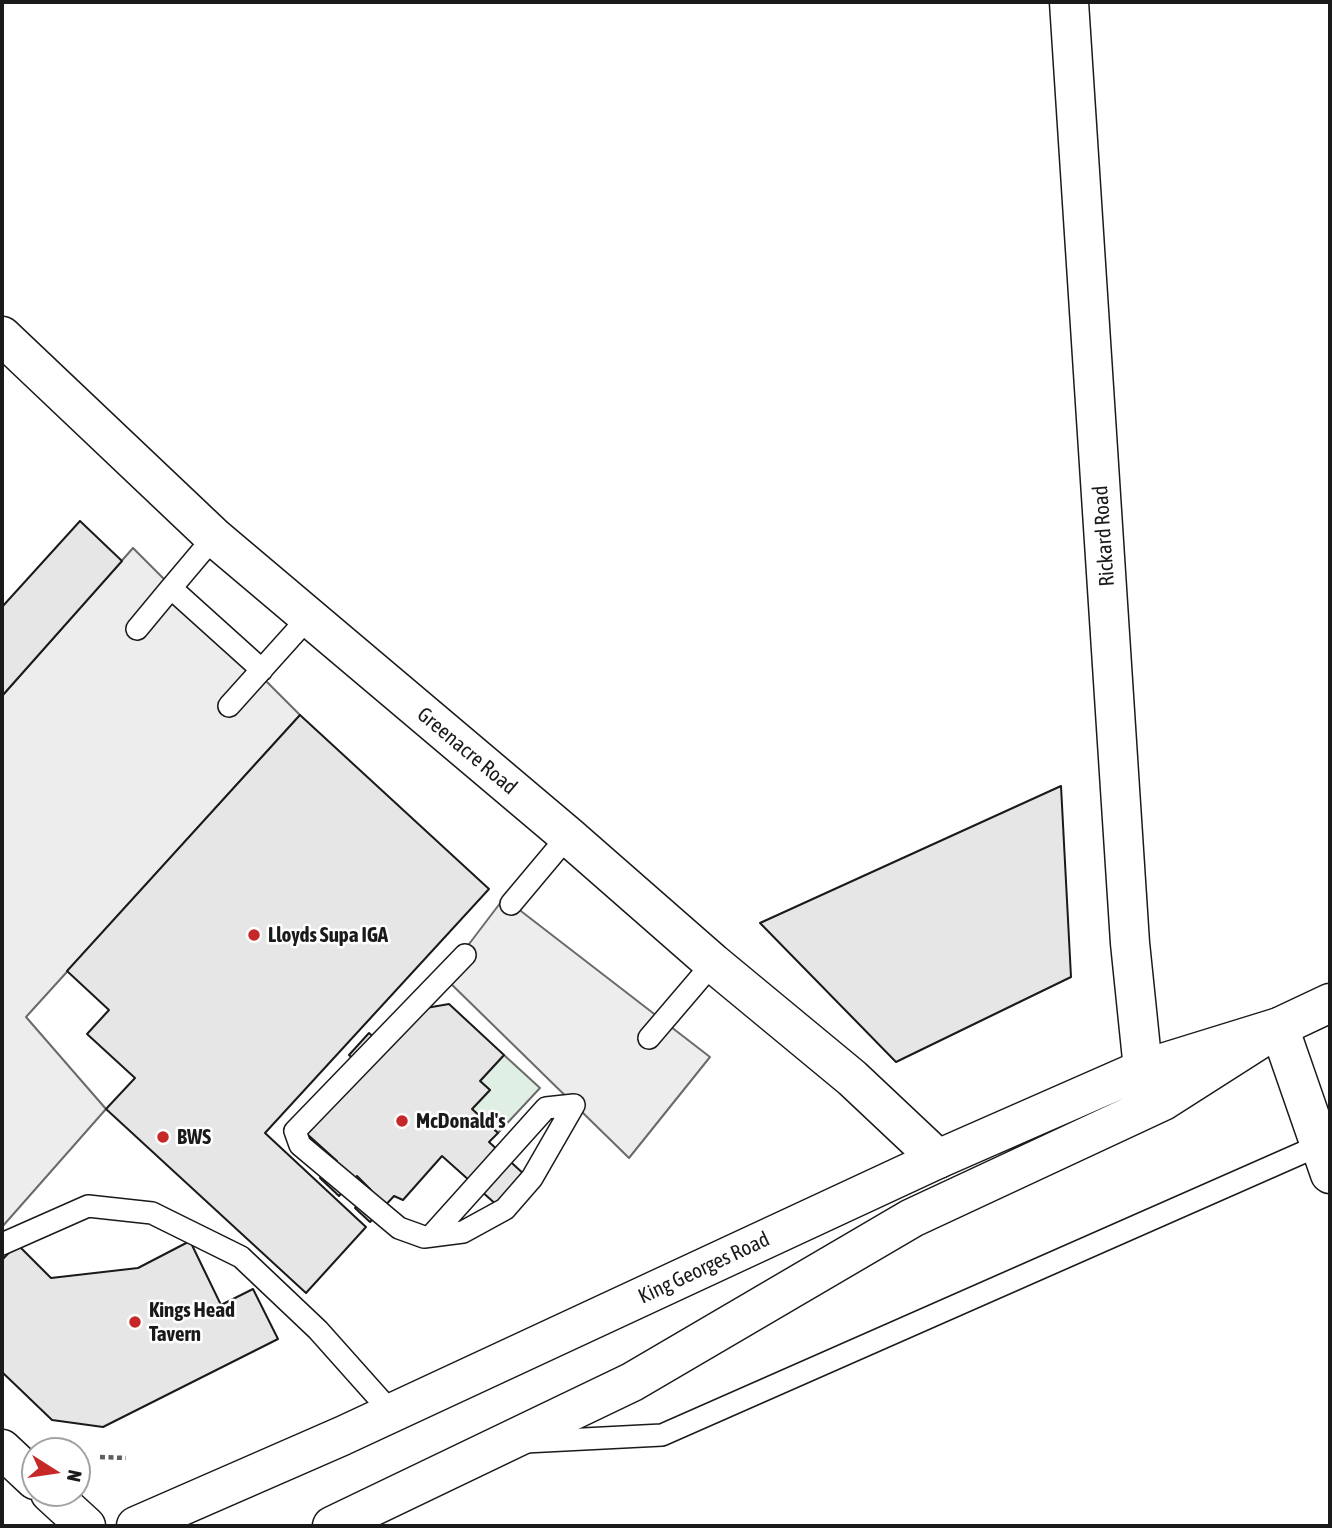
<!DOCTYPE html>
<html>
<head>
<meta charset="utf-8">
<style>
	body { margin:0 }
	#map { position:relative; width:1332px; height:1528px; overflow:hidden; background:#fff; font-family:"Asap Condensed",sans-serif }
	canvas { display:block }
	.frame { position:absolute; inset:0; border:4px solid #1a1a1a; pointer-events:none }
	.north { position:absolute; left:21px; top:1437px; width:70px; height:70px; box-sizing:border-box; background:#fff; border:2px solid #a3a3a3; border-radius:50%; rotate:102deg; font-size:19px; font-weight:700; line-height:28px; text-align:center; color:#1a1a1a }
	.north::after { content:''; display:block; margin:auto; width:24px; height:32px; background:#c62828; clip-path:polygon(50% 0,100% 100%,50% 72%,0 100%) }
</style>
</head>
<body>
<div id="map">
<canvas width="1332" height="1528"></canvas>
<div class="frame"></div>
<div class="north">N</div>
</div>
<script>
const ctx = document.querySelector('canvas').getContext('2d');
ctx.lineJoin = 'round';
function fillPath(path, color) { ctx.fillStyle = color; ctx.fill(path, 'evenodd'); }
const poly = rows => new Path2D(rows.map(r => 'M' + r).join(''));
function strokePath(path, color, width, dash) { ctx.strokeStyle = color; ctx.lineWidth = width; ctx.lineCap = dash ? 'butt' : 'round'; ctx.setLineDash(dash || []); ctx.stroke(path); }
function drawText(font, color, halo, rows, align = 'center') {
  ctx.font = font + ' "Asap Condensed",sans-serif'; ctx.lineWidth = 5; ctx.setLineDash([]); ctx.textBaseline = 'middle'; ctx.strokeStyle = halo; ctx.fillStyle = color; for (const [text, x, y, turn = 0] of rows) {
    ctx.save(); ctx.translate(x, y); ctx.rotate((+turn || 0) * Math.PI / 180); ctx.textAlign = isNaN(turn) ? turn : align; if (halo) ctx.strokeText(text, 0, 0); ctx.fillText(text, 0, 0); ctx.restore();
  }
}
const green = poly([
	[504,1055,540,1088,498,1133,472,1109,490,1090,480,1081,504,1055]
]);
const parking = poly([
	[133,548,300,715,26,1017,106,1109,2,1227,2,696,133,548],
	[504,898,710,1057,629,1158,444,977,504,898]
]);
const building = poly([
	[80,521,122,561,2,696,2,607,80,521],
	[300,715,489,889,265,1133,366,1227,306,1293,106,1109,135,1078,87,1034,109,1010,67,971,300,715],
	[1061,786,1071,977,896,1062,760,923,1061,786],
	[449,1004,504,1055,480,1081,490,1090,472,1109,498,1133,489,1142,526,1176,499,1207,442,1156,403,1200,394,1196,370,1222,355,1208,371,1190,357,1176,339,1196,320,1178,337,1161,307,1134,365,1070,349,1055,369,1033,388,1050,426,1008,449,1004],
	[190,1241,221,1305,253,1289,278,1339,103,1427,52,1420,2,1372,2,1260,17,1244,51,1278,138,1268,190,1241]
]);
const path = poly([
	[100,1457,126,1458]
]);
const lane = poly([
	[171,588,214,537],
	[137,629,171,588,262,670],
	[229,706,308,618],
	[511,904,568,836],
	[465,955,295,1131,300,1145,399,1228,424,1237,463,1232,505,1209,532,1178,574,1105],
	[649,1038,713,963],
	[431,1236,546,1108,574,1105],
	[2,1244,88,1206,152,1213,241,1257,318,1330,392,1413],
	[525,1442,662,1435,1320,1145]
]);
const street = poly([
	[1069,2,1130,943,1143,1069],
	[2,336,214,537,568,836,713,963,852,1078,938,1159],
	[1279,1027,1330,1174]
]);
const secondary = poly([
	[2,1449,35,1480],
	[50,1493,86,1526]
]);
const highway = poly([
	[136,1526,342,1436,938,1159,1143,1069,1279,1027],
	[332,1526,632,1382,912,1218,1163,1101,1279,1027,1330,1003]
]);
const markers = [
	[254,935,7,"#c62828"],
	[402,1121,7,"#c62828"],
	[163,1137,7,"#c62828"],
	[135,1322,7,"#c62828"]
];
const streetNames = [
	["Rickard Road",1104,536,-94],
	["Greenacre Road",467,751,40],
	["King Georges Road",704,1268,-25]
];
const poiNames = [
	["Lloyds Supa IGA",268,935],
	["McDonald's",416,1121],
	["BWS",177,1137],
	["Kings Head",149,1310],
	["Tavern",149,1334]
];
fillPath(green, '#e0efe3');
strokePath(green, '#6a6a6a', 2);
fillPath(parking, '#ededed');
strokePath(parking, '#6a6a6a', 2);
fillPath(building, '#e6e6e6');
strokePath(building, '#1a1a1a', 2);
strokePath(lane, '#1a1a1a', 24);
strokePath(street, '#1a1a1a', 41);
strokePath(secondary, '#1a1a1a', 41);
strokePath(highway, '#1a1a1a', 41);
strokePath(path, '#5f5f5f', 4.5, [5, 3.5]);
strokePath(lane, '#fff', 21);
strokePath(street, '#fff', 38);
strokePath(secondary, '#fff', 38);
strokePath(highway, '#fff', 38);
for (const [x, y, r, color] of markers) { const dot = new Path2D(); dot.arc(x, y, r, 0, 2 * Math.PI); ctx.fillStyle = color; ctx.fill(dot); strokePath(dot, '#fff', 2.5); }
drawText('21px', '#1a1a1a', '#fff', streetNames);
drawText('bold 21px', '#1a1a1a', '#fff', poiNames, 'left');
</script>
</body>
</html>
